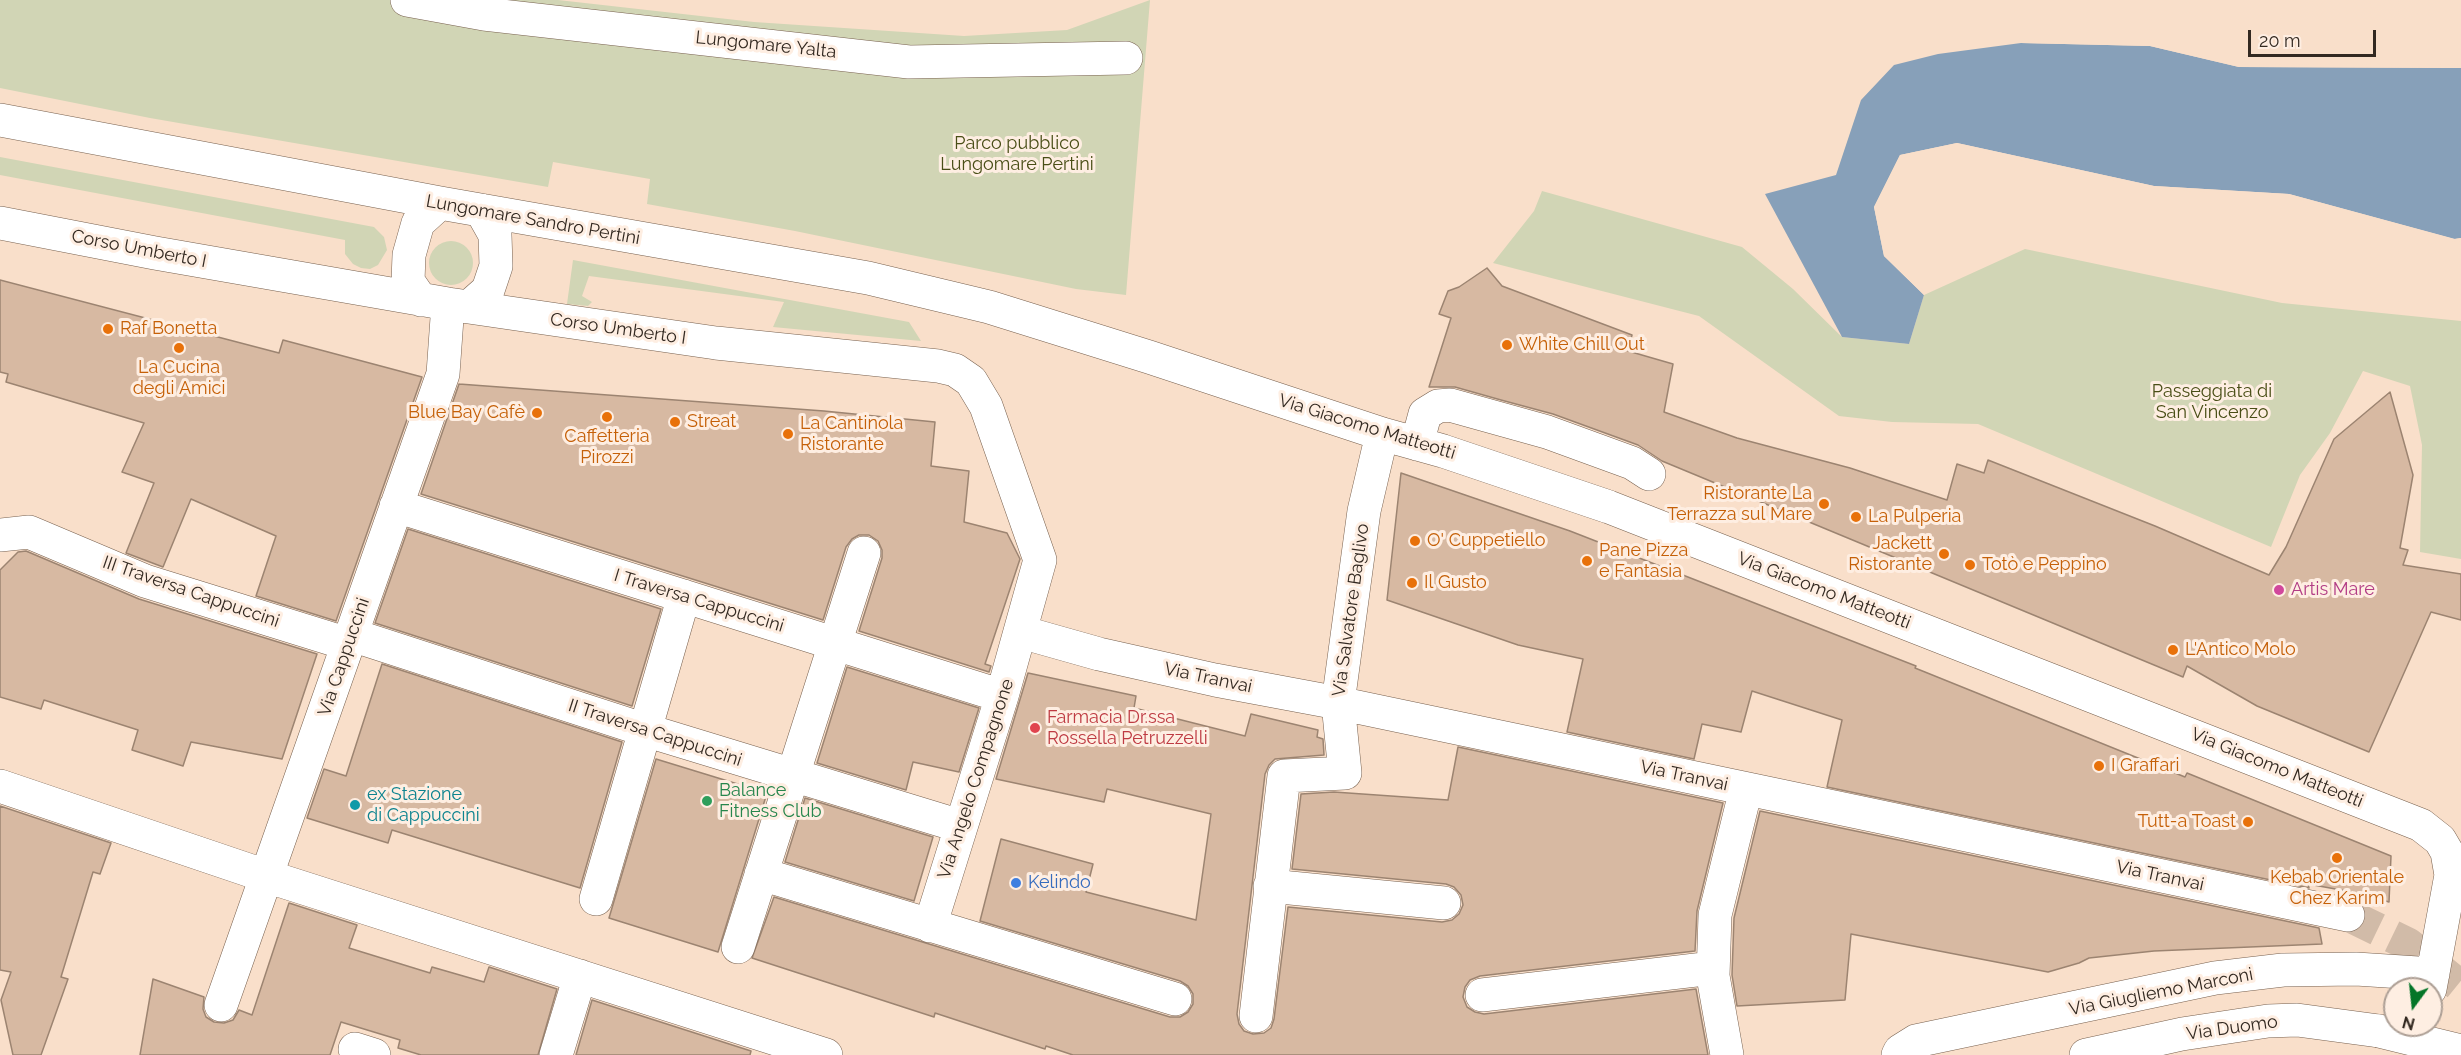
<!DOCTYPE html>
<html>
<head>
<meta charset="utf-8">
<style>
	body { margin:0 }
	#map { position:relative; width:2461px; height:1055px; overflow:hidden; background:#f9dfca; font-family:Raleway,sans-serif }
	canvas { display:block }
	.north { position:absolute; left:2383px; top:977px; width:60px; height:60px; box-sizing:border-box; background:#feeee2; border:2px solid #ad9f95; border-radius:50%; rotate:195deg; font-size:16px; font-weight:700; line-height:24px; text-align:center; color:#332921 }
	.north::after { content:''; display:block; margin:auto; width:21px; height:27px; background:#047528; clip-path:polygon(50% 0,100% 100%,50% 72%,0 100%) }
	.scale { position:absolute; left:2248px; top:30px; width:128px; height:27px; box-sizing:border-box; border:3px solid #332921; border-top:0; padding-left:8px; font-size:18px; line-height:21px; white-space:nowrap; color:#332921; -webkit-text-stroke:4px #feeee2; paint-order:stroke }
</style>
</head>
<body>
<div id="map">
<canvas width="2461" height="1055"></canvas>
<div class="north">N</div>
<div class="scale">20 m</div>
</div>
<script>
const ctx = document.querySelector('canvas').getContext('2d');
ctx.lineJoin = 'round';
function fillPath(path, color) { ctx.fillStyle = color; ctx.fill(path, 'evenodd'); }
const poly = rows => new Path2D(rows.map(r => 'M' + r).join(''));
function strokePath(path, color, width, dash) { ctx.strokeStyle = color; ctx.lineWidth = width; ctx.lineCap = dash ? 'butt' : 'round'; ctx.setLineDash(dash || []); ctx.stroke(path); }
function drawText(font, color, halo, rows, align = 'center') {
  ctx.font = font + ' Raleway,sans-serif'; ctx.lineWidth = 6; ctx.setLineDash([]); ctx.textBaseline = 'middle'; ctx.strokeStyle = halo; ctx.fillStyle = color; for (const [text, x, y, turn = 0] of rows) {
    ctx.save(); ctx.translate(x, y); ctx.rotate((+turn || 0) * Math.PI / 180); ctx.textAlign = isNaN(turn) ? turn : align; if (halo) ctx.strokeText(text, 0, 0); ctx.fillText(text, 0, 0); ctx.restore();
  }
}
const green = poly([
	[0,0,558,0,754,22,964,36,1067,30,1150,0,1126,295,1076,289,795,231,647,204,650,179,553,162,548,187,150,118,0,88],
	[0,157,374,227,384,237,387,250,378,265,370,269,361,268,353,264,345,254,345,240,0,175],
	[1542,191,1742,247,1793,289,1842,337,1909,344,1924,295,2025,249,2282,303,2461,321,2461,559,2420,552,2422,445,2410,386,2363,371,2330,433,2300,475,2271,547,1978,424,1892,422,1839,416,1699,316,1493,263,1534,211],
	'429 263a22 22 0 1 1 44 0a22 22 0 1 1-44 0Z',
	[573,260,909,322,921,341,773,327,784,302,589,276,582,296,592,302,588,306,567,304]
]);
const water = poly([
	[2021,43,2150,46,2239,67,2461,68,2461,238,2455,239,2289,194,2154,186,1957,143,1900,155,1874,207,1884,256,1924,295,1909,344,1842,337,1765,194,1836,175,1861,100,1894,65,1938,54]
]);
const pier = poly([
	[2019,41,2151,43,2239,64,2461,65,2461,68,2239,67,2150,46,2021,43],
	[1957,143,2154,186,2289,194,2454,239,2461,238,2461,241,2454,242,2289,197,2153,189,1957,146,1902,158,1877,207,1887,255,1926,293,1924,295,1884,256,1874,207,1900,155]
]);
const building = poly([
	[1487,268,1502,286,1632,335,1628,351,1673,364,1664,412,1737,438,1850,468,1947,500,1957,464,1984,473,1988,460,2155,526,2269,575,2286,547,2334,439,2390,392,2413,475,2400,548,2408,550,2403,565,2461,574,2461,620,2431,612,2369,752,2257,706,2187,666,2183,677,1662,461,1638,445,1553,414,1501,400,1455,387,1429,387,1451,318,1439,314,1448,291,1459,287,1487,268],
	[0,280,279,353,283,340,422,377,336,621,256,596,276,536,191,499,163,567,126,553,154,483,122,472,144,423,6,382,8,374,0,372,0,280],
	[459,384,824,411,935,422,931,466,969,471,964,522,1007,533,1020,559,985,664,991,666,989,672,859,631,882,558,882,550,878,541,869,535,859,535,852,539,846,547,823,620,421,494,459,384],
	[1401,473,1570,531,1916,666,1915,668,2185,777,2187,773,2391,856,2389,902,2363,894,2308,884,2309,888,1827,787,1842,720,1752,691,1741,732,1702,724,1694,759,1567,732,1583,659,1518,645,1387,600,1401,473],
	[408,529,661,609,632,706,375,623,408,529],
	[26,551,139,599,317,654,282,759,191,742,183,766,132,750,138,730,44,700,41,709,0,697,0,570,18,552,26,551],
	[382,664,622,742,580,888,392,830,388,843,307,818,324,769,346,776,382,664],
	[847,667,979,708,959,772,913,762,906,790,817,763,847,667],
	[1028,673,1136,696,1134,708,1245,736,1251,714,1318,730,1317,737,1323,739,1324,755,1275,759,1269,765,1265,774,1237,1014,1239,1024,1244,1031,1253,1034,1264,1033,1271,1028,1274,1019,1288,907,1442,922,1452,920,1459,914,1463,905,1461,895,1454,887,1446,884,1292,869,1301,794,1334,792,1448,800,1458,747,1723,803,1697,911,1695,951,1480,976,1470,980,1465,987,1463,997,1467,1007,1475,1012,1484,1014,1696,989,1708,1055,1073,1055,1046,1046,1045,1049,935,1013,934,1017,752,958,774,897,1170,1017,1180,1017,1188,1012,1193,1004,1193,994,1188,986,1180,981,980,921,1001,839,1093,864,1086,892,1196,920,1211,814,1107,789,1104,802,996,779,1028,673],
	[656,759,767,793,718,952,609,918,656,759],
	[805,798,933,837,914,901,785,862,805,798],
	[0,806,111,843,100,874,93,872,61,977,68,979,41,1055,13,1055,1,1000,11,972,0,970,0,806],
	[1760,811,2319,928,2322,944,2154,951,2089,958,2079,963,2048,972,1851,934,1845,1000,1737,1006,1732,975,1734,918,1760,811],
	[289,903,357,925,349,948,430,973,432,967,484,982,489,967,557,989,538,1055,421,1055,398,1048,400,1040,341,1022,330,1055,140,1055,153,979,204,997,203,1009,206,1017,214,1022,224,1023,233,1020,239,1010,252,1015,289,903],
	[592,1000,751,1051,750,1055,576,1055,592,1000]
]);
const minorTunnel = poly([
	[2348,915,2408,944,2461,987]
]);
const minor = poly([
	[407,0,484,14,909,62,1126,58],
	[0,120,440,203,868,278,989,307,1149,357,1382,434,1443,451,1609,507,2421,825,2440,840,2447,852,2451,875,2430,989],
	[0,223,155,253,448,304,716,343,938,366,955,370,971,381,986,406,1040,560,1002,696,930,926],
	[421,300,408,281,409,255,418,223,440,203],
	[470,306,488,290,496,266,495,235,481,210],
	[1417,444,1425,414,1438,406,1450,405,1547,432,1632,463,1649,474],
	[396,506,1002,696],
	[0,535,29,532,145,581,348,644],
	[1021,632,1099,654,1215,680,1338,703,2348,915],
	[352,635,645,730,960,826],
	[0,786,266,876,826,1055],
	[761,874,1175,999],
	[1270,886,1444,903],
	[596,899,684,596],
	[738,947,864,553],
	[1482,995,1713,968],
	[221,1005,443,374,448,304],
	[1256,1016,1284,776,1345,773,1338,703,1364,511,1382,434],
	[355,1049,374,1055],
	[556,1055,580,976],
	[1727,1055,1713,976,1715,915,1746,789],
	[1898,1055,1900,1051,1916,1041,2215,978,2283,970,2356,969,2433,974],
	[2086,1055,2182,1034,2268,1021,2297,1020,2379,1031]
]);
const minorBridge = poly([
	[2379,1031,2461,1051]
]);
const markers = [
	[108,329,6,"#e8710a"],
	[1507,345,6,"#e8710a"],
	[179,348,6,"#e8710a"],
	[537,413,6,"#e8710a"],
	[607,417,6,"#e8710a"],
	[675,422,6,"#e8710a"],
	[788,434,6,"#e8710a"],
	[1824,504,6,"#e8710a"],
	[1856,517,6,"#e8710a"],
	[1415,541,6,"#e8710a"],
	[1944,554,6,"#e8710a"],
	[1587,561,6,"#e8710a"],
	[1970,565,6,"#e8710a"],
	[1412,583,6,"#e8710a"],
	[2279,590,6,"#d1479c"],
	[2173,650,6,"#e8710a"],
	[1035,728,6,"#e0444e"],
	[2099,766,6,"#e8710a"],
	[707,801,6,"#2e9e5b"],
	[355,805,6,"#0f9aa8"],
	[2248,822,6,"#e8710a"],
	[2337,858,6,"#e8710a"],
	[1016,883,6,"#3f7fe0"]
];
const streetNames = [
	["Lungomare Yalta",766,45,6],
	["Lungomare Sandro Pertini",533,220,10],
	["Corso Umberto I",139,249,11],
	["Corso Umberto I",618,329,8],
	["Via Giacomo Matteotti",1367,427,17],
	["Via Giacomo Matteotti",1824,591,21],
	["III Traversa Cappuccini",191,592,19],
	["I Traversa Cappuccini",699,601,17],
	["Via Salvatore Baglivo",1351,610,-82],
	["Via Cappuccini",344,657,-71],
	["Via Tranvai",1208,678,12],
	["II Traversa Cappuccini",655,733,18],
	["Via Giacomo Matteotti",2277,768,22],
	["Via Tranvai",1684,776,12],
	["Via Angelo Compagnone",976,779,-72],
	["Via Tranvai",2160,876,12],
	["Via Giugliemo Marconi",2161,992,-11],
	["Via Duomo",2232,1028,-8]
];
const parkNames = [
	["Parco pubblico",1017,144],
	["Lungomare Pertini",1017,165],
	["Passeggiata di",2212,392],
	["San Vincenzo",2212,413]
];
const foodNames = [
	["Raf Bonetta",120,329],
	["White Chill Out",1519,345],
	["La Cucina",179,368,"center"],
	["degli Amici",179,389,"center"],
	["Blue Bay Cafè",525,413,"right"],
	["Streat",687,422],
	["La Cantinola",800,424],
	["Ristorante",800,445],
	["Caffetteria",607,437,"center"],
	["Pirozzi",607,458,"center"],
	["Ristorante La",1812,494,"right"],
	["Terrazza sul Mare",1812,515,"right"],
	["La Pulperia",1868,517],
	["O' Cuppetiello",1427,541],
	["Jackett",1932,544,"right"],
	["Ristorante",1932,565,"right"],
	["Pane Pizza",1599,551],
	["e Fantasia",1599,572],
	["Totò e Peppino",1982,565],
	["Il Gusto",1424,583],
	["L'Antico Molo",2185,650],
	["I Graffari",2111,766],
	["Tutt-a Toast",2236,822,"right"],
	["Kebab Orientale",2337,878,"center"],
	["Chez Karim",2337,899,"center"]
];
const hotelNames = [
	["Artis Mare",2291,590]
];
const healthNames = [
	["Farmacia Dr.ssa",1047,718],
	["Rossella Petruzzelli",1047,739]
];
const leisureNames = [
	["Balance",719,791],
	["Fitness Club",719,812]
];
const cultureNames = [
	["ex Stazione",367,795],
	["di Cappuccini",367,816]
];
const shopNames = [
	["Kelindo",1028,883]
];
fillPath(green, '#d1d5b5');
fillPath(water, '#87a0b9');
fillPath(pier, '#f9dfca');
fillPath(building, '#d7b9a2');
strokePath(building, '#9c8471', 1.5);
strokePath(minorTunnel, '#d1bba8', 33, [33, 16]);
strokePath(minor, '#78614f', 34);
strokePath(minor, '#fff', 33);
strokePath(minorBridge, '#78614f', 34, []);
strokePath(minorBridge, '#fff', 33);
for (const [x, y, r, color] of markers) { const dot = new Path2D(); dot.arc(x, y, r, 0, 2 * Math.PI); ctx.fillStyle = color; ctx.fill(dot); strokePath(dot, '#feeee2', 2); }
drawText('18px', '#332921', '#feeee2', streetNames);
drawText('18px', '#494e16', '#feeee2', parkNames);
drawText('18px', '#c56008', '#feeee2', foodNames, 'left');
drawText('18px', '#b23c85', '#feeee2', hotelNames, 'left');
drawText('18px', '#be3a42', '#feeee2', healthNames, 'left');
drawText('18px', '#27864d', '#feeee2', leisureNames, 'left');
drawText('18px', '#0d838f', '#feeee2', cultureNames, 'left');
drawText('18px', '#366cbe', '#feeee2', shopNames, 'left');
</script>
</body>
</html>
